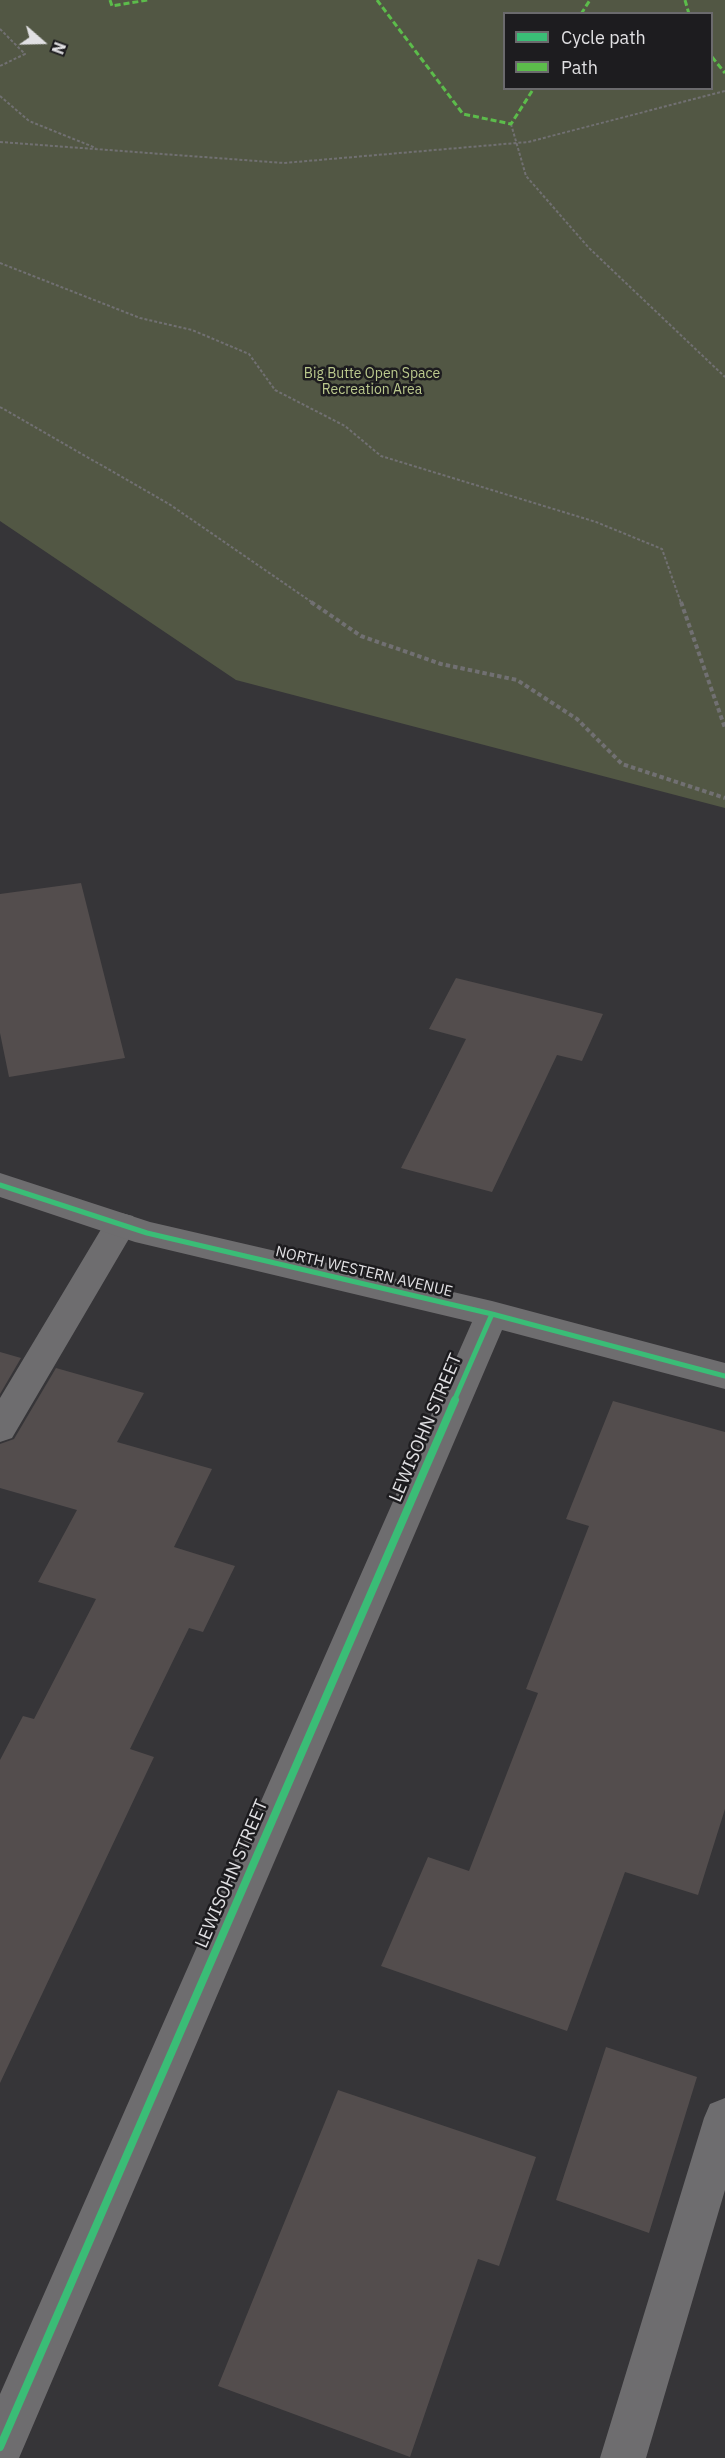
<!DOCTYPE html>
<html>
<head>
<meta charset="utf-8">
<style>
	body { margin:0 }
	#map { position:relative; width:725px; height:2458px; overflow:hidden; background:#363538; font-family:"IBM Plex Sans",sans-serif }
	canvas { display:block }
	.legend { position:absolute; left:503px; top:12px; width:210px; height:78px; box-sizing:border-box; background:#1d1c1f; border:2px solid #6b6a6d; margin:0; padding:8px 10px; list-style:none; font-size:18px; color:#e1e0e3 }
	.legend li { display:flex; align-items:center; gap:12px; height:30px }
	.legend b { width:30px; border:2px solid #6b6a6d }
	.north { position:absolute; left:12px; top:12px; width:60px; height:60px; -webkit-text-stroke:4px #1d1c1f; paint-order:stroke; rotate:110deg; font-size:16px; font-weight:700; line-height:24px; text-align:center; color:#e1e0e3 }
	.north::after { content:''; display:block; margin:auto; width:21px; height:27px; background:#e1e0e3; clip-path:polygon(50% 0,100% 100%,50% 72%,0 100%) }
</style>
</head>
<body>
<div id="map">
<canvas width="725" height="2458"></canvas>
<ul class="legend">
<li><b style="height:8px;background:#3abd76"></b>Cycle path</li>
<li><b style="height:8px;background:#5cbc4b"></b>Path</li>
</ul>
<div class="north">N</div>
</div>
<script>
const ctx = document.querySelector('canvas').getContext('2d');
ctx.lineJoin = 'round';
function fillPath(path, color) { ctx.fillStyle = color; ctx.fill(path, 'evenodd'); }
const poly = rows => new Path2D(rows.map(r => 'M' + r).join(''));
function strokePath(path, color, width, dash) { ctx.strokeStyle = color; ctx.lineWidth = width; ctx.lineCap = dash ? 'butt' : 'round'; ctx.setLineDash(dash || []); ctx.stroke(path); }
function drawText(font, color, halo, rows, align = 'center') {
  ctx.font = font + ' "IBM Plex Sans",sans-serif'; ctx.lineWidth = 5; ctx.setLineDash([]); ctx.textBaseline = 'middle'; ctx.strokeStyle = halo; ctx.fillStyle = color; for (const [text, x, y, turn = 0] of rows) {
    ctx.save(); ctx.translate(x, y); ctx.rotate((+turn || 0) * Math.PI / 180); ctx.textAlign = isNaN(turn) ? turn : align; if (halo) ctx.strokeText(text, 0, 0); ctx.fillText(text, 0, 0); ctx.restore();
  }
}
const green = poly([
	[0,0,725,0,725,808,236,680,0,521],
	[504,14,712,14,712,88,504,88]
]);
const building = poly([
	[81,883,125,1058,9,1077,0,1033,0,894],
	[456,978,603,1014,582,1061,557,1055,492,1192,401,1168,466,1039,429,1029],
	[0,1352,21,1358,0,1394],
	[56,1368,144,1393,117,1442,212,1469,174,1547,235,1566,203,1632,189,1628,130,1749,154,1757,0,2083,0,1760,23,1716,34,1719,96,1599,38,1582,77,1510,0,1488,0,1444,14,1439],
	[613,1401,725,1432,725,1809,698,1895,625,1872,567,2031,381,1966,428,1857,469,1871,538,1693,526,1689,589,1526,566,1519],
	[606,2047,697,2077,649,2233,556,2200],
	[338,2090,536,2157,499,2266,478,2259,410,2457,218,2386]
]);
const pathFar1 = poly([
	[0,29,25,54,0,66],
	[0,96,29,121,96,148],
	[511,124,526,176,589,248,725,377],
	[0,142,284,163,528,142,725,91],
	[0,263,140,318,192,330,249,354,275,390,345,426,381,456,596,522,662,549,681,603],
	[0,407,169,504,313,603]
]);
const path = poly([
	[311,602,361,636,441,664,517,680,577,719,622,764,725,798],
	[681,602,725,728]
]);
const service = poly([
	[121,1213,133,1216,137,1225,12,1438,0,1442,0,1398,109,1216,121,1213],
	[725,2098,725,2190,646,2458,600,2458,704,2118,710,2104,725,2098]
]);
const minor = poly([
	[0,1173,150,1222,492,1301,725,1363,725,1389,502,1330,19,2458,0,2458,0,2394,472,1322,135,1242,0,1197,0,1173]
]);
const quiet = poly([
	[110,0,112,6,148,0],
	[377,0,463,114,511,124,534,88],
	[685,0,689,14],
	[581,14,590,0],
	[712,57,725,73]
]);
const cyclewayFar1 = poly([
	[0,1185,147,1233,492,1314,725,1376],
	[454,1401,492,1314]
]);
const cycleway = poly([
	[0,2447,455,1400]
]);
const farParknames = [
	["Big Butte Open Space",372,374],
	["Recreation Area",372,390]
];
const streetNames = [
	["NORTH WESTERN AVENUE",364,1272,13]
];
const nearStreetnames = [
	["LEWISOHN STREET",426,1428,-67],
	["LEWISOHN STREET",232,1874,-67]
];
fillPath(green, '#525744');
fillPath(building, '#534d4d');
strokePath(pathFar1, '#717072', 2, [3, 2]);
strokePath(path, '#717072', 4, [4.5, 3]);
fillPath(service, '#6e6d6f');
fillPath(minor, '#6e6d6f');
strokePath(quiet, '#5cbc4b', 3, [6, 3]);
strokePath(cyclewayFar1, '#3abd76', 5);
strokePath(cycleway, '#3abd76', 8);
drawText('14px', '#bbc98d', '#1d1c1f', farParknames);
drawText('15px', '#e1e0e3', '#1d1c1f', streetNames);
drawText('18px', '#e1e0e3', '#1d1c1f', nearStreetnames);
</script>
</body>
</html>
